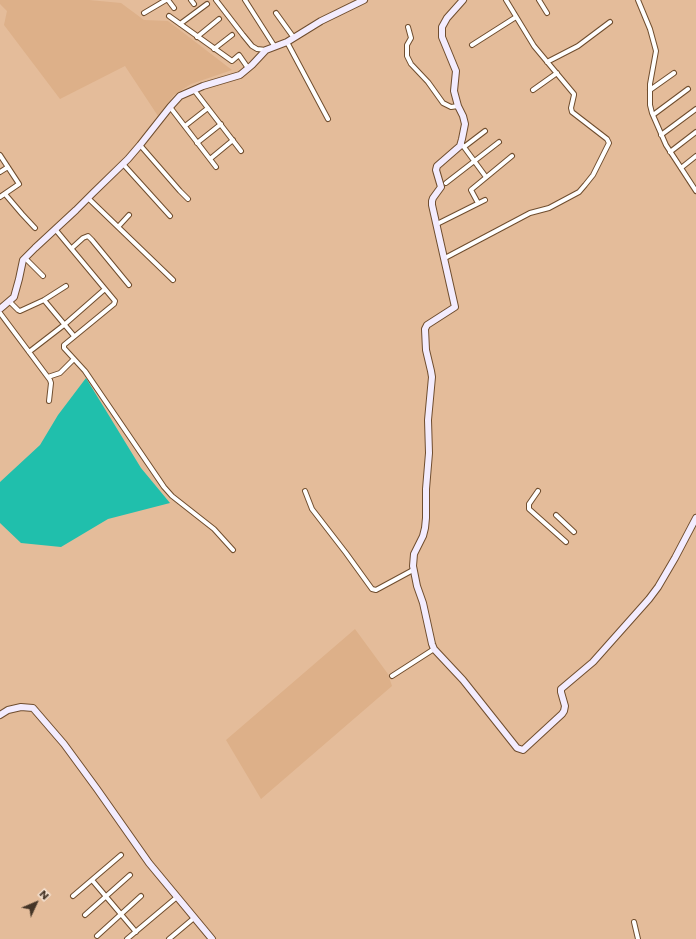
<!DOCTYPE html>
<html>
<head>
<meta charset="utf-8">
<style>
	body { margin:0 }
	#map { position:relative; width:696px; height:939px; overflow:hidden; background:#e4bc9a; font-family:Poppins,sans-serif }
	canvas { display:block }
	.north { position:absolute; left:16px; top:883px; width:40px; height:40px; -webkit-text-stroke:3px #f5e1d0; paint-order:stroke; rotate:46deg; font-size:11px; font-weight:700; line-height:16px; text-align:center; color:#453527 }
	.north::after { content:''; display:block; margin:auto; width:14px; height:18px; background:#453527; clip-path:polygon(50% 0,100% 100%,50% 72%,0 100%) }
</style>
</head>
<body>
<div id="map">
<canvas width="696" height="939"></canvas>
<div class="north">N</div>
</div>
<script>
const ctx = document.querySelector('canvas').getContext('2d');
ctx.lineJoin = 'round';
function fillPath(path, color) { ctx.fillStyle = color; ctx.fill(path, 'evenodd'); }
const poly = rows => new Path2D(rows.map(r => 'M' + r).join(''));
function strokePath(path, color, width, dash) { ctx.strokeStyle = color; ctx.lineWidth = width; ctx.lineCap = dash ? 'butt' : 'round'; ctx.setLineDash(dash || []); ctx.stroke(path); }
const built = poly([
	[0,0,89,0,121,3,144,20,168,21,232,70,191,84,174,95,158,116,125,66,60,99,4,25,7,11,0,4],
	[355,629,388,674,392,686,261,799,226,740]
]);
const water = poly([
	[86,378,141,468,170,503,108,519,61,547,21,543,0,523,0,482,40,445,58,415]
]);
const street = poly([
	[168,0,174,8],
	[191,0,194,4],
	[216,0,243,35,252,46,257,49,266,50],
	[245,0,275,47],
	[539,0,547,13],
	[638,0,650,29,656,51,650,84,650,105,652,113,666,145,696,191],
	[144,13,166,0],
	[276,13,294,38],
	[169,16,232,61,239,55,248,68],
	[180,24,207,4],
	[408,27,411,38,407,45,407,56,411,64,428,82,443,103,451,107,458,106],
	[197,37,219,19],
	[287,42,328,119],
	[472,45,516,17],
	[214,49,232,35],
	[547,62,578,46,610,22],
	[194,90,241,151],
	[533,90,557,73],
	[650,90,674,73],
	[170,107,216,167],
	[653,115,688,89],
	[185,126,208,108],
	[661,135,696,109],
	[197,143,221,124],
	[461,143,486,177],
	[140,145,180,191,188,199],
	[464,147,485,131],
	[670,152,696,132],
	[0,155,19,184,0,197],
	[210,159,233,140],
	[123,164,170,216],
	[681,168,696,156],
	[0,172,8,167],
	[446,183,499,142],
	[5,194,22,214,35,228],
	[88,198,173,280],
	[478,203,471,190,472,189,512,156],
	[437,224,485,200],
	[118,227,129,215],
	[55,229,115,301,114,304,64,345,64,348,85,371,164,487,172,496,214,529,233,550],
	[72,248,83,238,88,236,92,240,129,285],
	[25,258,43,276],
	[445,258,530,213,549,208,579,192,585,185,593,175,609,143,607,139,572,112,571,108,574,95,574,94,534,46,506,0],
	[44,300,74,336],
	[9,301,18,310,20,311,44,300,66,286],
	[0,313,50,380,51,383,49,401],
	[29,352,64,325,105,289],
	[48,377,60,373,74,359],
	[305,491,312,509,346,553,372,589,376,590,413,570],
	[538,491,529,504,529,509,566,542],
	[556,515,574,532],
	[392,676,434,649],
	[92,880,136,932],
	[73,896,121,855],
	[85,915,130,875],
	[634,922,638,939],
	[97,936,141,896],
	[127,939,177,897],
	[169,939,194,918]
]);
const secondary = poly([
	[463,0,447,18,442,27,442,37,456,71,454,91,458,106,463,116,465,124,462,139,460,146,437,166,436,170,441,187,433,198,432,201,432,205,455,307,427,325,425,329,426,350,431,371,432,377,428,420,429,453,426,489,426,518,425,528,423,536,414,554,413,566,417,586,423,603,432,644,434,649,463,680,517,748,523,750,562,714,564,711,565,706,561,692,561,689,593,662,649,599,658,587,675,558,696,518],
	[0,309,14,297,19,279,23,260,35,248,76,210,93,193,128,159,140,145,170,107,180,96,203,86,240,75,252,65,266,50,287,42,321,21,364,0],
	[0,715,8,710,21,707,33,708,64,744,97,789,149,863,212,939]
]);
fillPath(built, '#ddb089');
fillPath(water, '#20bfac');
strokePath(street, '#6f4d2e', 6);
strokePath(secondary, '#6f4d2e', 8);
strokePath(street, '#fff', 4);
strokePath(secondary, '#f3ecfe', 6);
</script>
</body>
</html>
